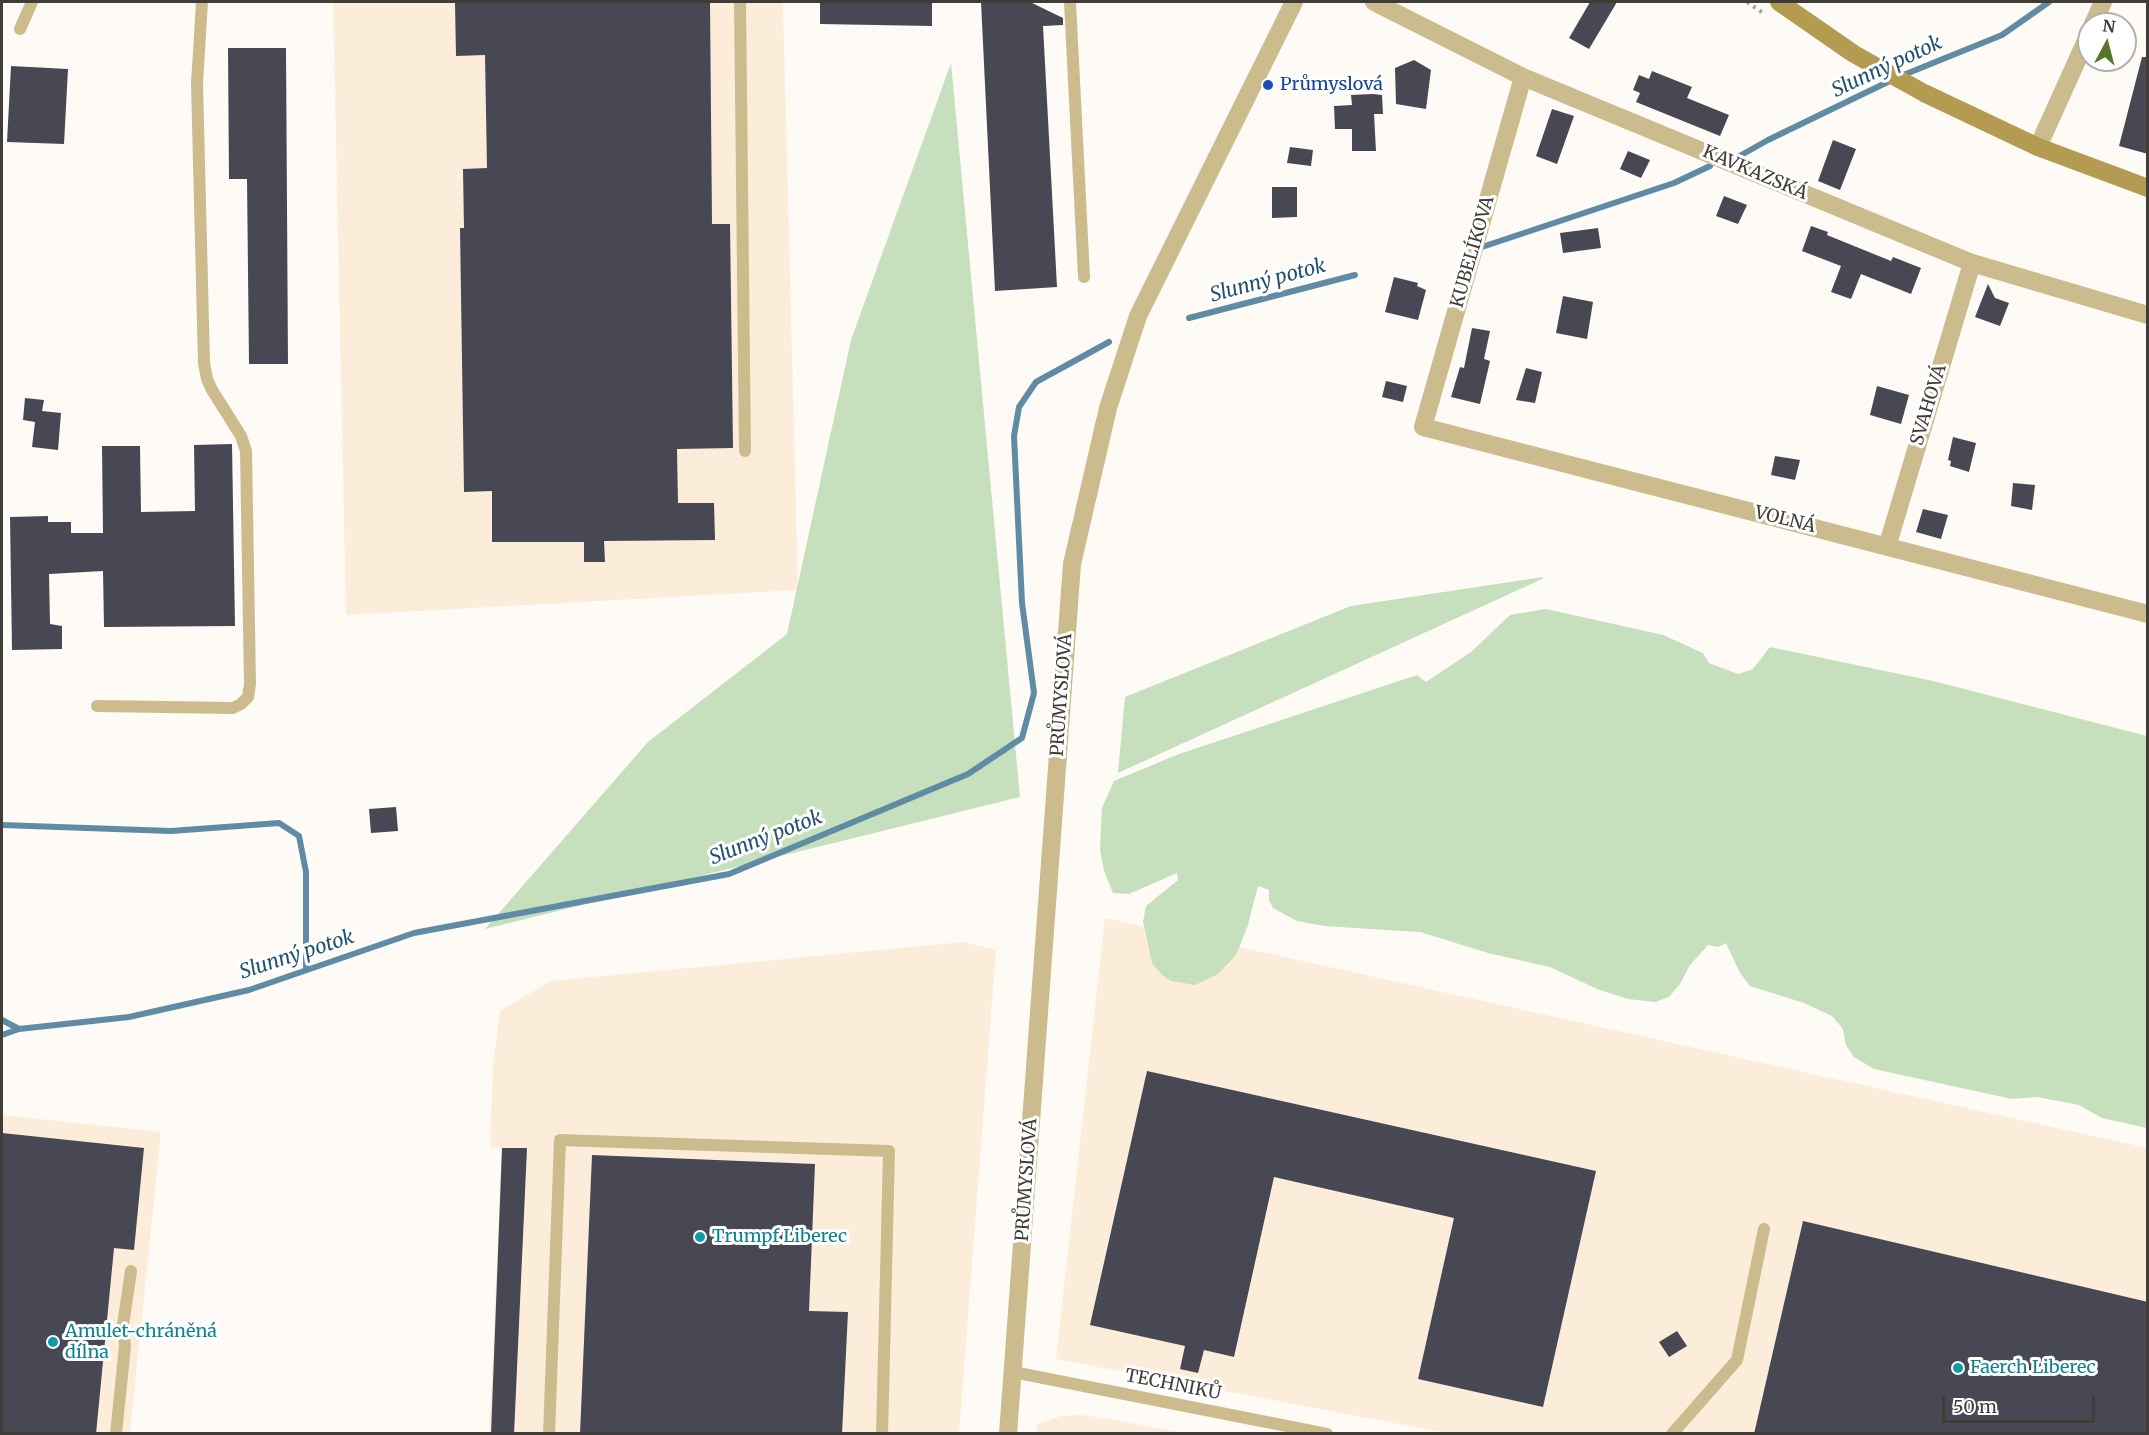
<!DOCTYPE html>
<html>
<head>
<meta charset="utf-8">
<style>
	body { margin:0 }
	#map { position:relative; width:2149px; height:1435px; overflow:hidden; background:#fefaf6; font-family:Merriweather,serif }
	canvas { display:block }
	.frame { position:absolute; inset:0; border:3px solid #403c37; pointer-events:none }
	.north { position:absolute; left:2077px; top:12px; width:60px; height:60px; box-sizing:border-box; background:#fff; border:2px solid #b3b1af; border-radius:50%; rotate:7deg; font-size:16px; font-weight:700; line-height:24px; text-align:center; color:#403c37 }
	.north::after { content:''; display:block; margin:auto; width:21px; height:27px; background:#54762d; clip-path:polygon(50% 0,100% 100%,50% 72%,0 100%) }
	.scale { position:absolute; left:1942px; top:1396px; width:153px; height:27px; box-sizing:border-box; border:3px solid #403c37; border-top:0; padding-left:8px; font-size:18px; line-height:21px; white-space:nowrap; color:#403c37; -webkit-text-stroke:4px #fff; paint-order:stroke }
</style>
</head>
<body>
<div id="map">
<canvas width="2149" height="1435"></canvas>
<div class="frame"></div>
<div class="north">N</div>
<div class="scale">50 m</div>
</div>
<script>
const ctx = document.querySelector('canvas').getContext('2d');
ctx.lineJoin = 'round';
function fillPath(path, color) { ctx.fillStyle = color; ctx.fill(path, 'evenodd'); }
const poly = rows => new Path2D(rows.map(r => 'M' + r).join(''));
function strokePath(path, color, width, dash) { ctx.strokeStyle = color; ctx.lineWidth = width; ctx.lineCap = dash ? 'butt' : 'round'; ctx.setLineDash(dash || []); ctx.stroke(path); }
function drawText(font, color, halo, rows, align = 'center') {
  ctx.font = font + ' Merriweather,serif'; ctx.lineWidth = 6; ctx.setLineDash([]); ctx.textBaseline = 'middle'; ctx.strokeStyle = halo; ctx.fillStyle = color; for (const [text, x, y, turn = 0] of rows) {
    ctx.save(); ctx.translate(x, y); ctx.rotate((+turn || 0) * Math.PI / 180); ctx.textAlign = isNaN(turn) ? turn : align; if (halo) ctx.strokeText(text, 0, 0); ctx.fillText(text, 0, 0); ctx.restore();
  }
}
const built = poly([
	[333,2,783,2,798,590,346,615],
	[1105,918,1143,926,1152,963,1236,956,1239,947,2147,1148,2147,1433,1447,1433,1056,1359],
	[964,942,996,950,959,1433,489,1434,502,1149,490,1147,493,1065,500,1011,551,981],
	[2,1115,161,1132,130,1433,2,1434],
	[1081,1415,1114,1420,1185,1433,1037,1433,1037,1424,1061,1416]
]);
const green = poly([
	[951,63,1020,797,485,929,648,742,787,634,851,340],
	[1543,577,1542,579,1118,773,1125,697,1351,606],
	[1546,609,1663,635,1703,653,1709,663,1738,674,1753,669,1770,647,1933,681,2147,736,2147,1128,2102,1118,2079,1105,2037,1097,2012,1099,1874,1069,1854,1057,1846,1045,1843,1029,1832,1016,1804,1003,1750,986,1740,973,1726,943,1718,947,1708,945,1690,965,1680,984,1669,997,1655,1002,1628,999,1597,989,1550,967,1488,953,1420,932,1324,926,1297,921,1273,908,1269,900,1269,890,1258,886,1248,925,1236,955,1218,974,1195,985,1171,981,1162,975,1152,963,1143,922,1146,906,1178,880,1177,873,1129,894,1113,893,1104,871,1100,849,1102,808,1114,781,1179,754,1417,675,1426,682,1471,652,1510,615]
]);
const stream = poly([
	[1736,158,1768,140,1896,78,2002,35,2049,2],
	[1482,247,1674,183,1710,166],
	[1189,318,1355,275],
	[2,825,171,831,279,823,299,836,306,872,306,969],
	[2,1020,19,1029,129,1017,249,990,414,933,729,874,968,774,1022,738,1034,693,1022,603,1014,436,1019,407,1036,382,1109,342],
	[2,1035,19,1029]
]);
const building = poly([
	[455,2,710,2,712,224,730,224,733,448,677,449,678,503,714,503,715,540,604,541,605,562,584,562,584,542,492,542,492,491,464,492,460,228,464,228,463,169,487,168,485,55,456,56],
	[820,2,932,2,932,26,820,24],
	[981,2,1030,2,1063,18,1063,25,1043,26,1057,287,995,291],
	[1590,2,1617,2,1589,49,1569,38],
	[228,48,286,48,288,364,249,364,247,179,229,179],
	[2142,57,2148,57,2148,154,2119,146],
	[1414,60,1431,70,1426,109,1396,104,1395,68],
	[11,66,68,69,64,144,7,142],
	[1652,71,1692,87,1687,98,1729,115,1720,136,1636,102,1640,93,1633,90,1639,75,1649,79],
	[1373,94,1382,95,1383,114,1374,114,1376,151,1352,151,1352,129,1335,129,1334,106,1352,105,1351,95],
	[1552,109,1574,116,1557,164,1536,156],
	[1833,140,1856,149,1840,190,1818,181],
	[1290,147,1313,150,1311,166,1287,163],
	[1628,151,1650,160,1641,178,1620,169],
	[1272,187,1297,187,1297,217,1272,218],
	[1724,196,1747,205,1738,224,1716,216],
	[1811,226,1828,232,1827,235,1891,261,1893,257,1921,268,1911,294,1861,274,1851,299,1831,292,1841,266,1802,251],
	[1598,228,1601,248,1563,253,1560,233],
	[1394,277,1418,283,1417,286,1426,290,1418,320,1385,312],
	[1988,284,1995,298,2009,303,2000,326,1975,317],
	[1563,296,1593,302,1587,339,1556,333],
	[1472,328,1490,331,1484,359,1490,361,1480,404,1451,397,1460,367,1464,368],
	[1526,368,1542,372,1535,403,1516,400],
	[1386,381,1407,386,1403,402,1382,397],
	[1877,386,1909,395,1901,424,1870,415],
	[25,398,44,400,42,411,61,413,58,450,32,447,35,422,23,420],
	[1953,437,1976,443,1969,472,1950,466,1951,461,1948,460],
	[232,444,235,626,104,627,103,571,49,574,50,624,62,626,62,649,12,650,10,517,48,516,48,522,71,522,71,533,103,533,102,446,140,446,141,512,195,511,194,445],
	[1775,456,1800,460,1795,480,1771,475],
	[2013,483,2035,485,2032,510,2011,506],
	[1923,509,1948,515,1941,539,1916,532],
	[396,807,398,831,371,833,369,809],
	[1147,1071,1596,1171,1543,1407,1418,1379,1454,1218,1274,1177,1234,1357,1204,1350,1198,1373,1180,1369,1185,1346,1090,1325],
	[2,1133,144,1148,134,1250,114,1248,96,1434,2,1434],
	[502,1148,527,1148,514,1434,491,1434],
	[592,1155,815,1164,809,1311,848,1312,842,1434,580,1434],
	[1803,1221,2148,1302,2148,1434,1754,1434],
	[1677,1331,1687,1346,1669,1357,1659,1342]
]);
const path = poly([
	[1747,2,1763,13]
]);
const lane = poly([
	[740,2,745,451],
	[1070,2,1084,277],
	[20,29,32,2],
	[97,706,233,708,241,704,248,697,250,684,246,451,241,436,212,390,207,379,204,363,197,83,202,2],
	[1013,1372,1327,1434],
	[116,1434,125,1346,123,1325,131,1271],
	[549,1434,560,1140,889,1151,882,1434],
	[1672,1434,1737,1360,1764,1229]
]);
const street = poly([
	[1374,2,1523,77,1972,263,2148,315],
	[2093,24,2103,2],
	[1523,77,1423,427,2148,614],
	[2038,147,2089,34],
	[1887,547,1972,263],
	[1008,1434,1072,564,1108,408,1138,316,1294,2]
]);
const secondary = poly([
	[1779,2,1854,54,1924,93,2038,147,2148,188]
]);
const markers = [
	[1268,85,6,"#1a4fb4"],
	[700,1237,6,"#0f9aa8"],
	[53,1342,6,"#0f9aa8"],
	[1958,1368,6,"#0f9aa8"]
];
const transitNames = [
	["Průmyslová",1280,85]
];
const streetNames = [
	["KAVKAZSKÁ",1755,173,23],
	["KUBELÍKOVA",1473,252,-74],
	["SVAHOVÁ",1929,405,-73],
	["VOLNÁ",1785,520,14],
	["PRŮMYSLOVÁ",1062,695,-86],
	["PRŮMYSLOVÁ",1027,1180,-86],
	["TECHNIKŮ",1173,1385,11]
];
const cultureNames = [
	["Trumpf Liberec",712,1237],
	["Amulet-chráněná",65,1332],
	["dílna",65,1353],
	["Faerch Liberec",1970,1368]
];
const waterNames = [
	["Slunný potok",1887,67,-25],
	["Slunný potok",1268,281,-15],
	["Slunný potok",766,838,-21],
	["Slunný potok",297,955,-18]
];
fillPath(built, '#fcedda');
fillPath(green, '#c6dfbc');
strokePath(stream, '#608ba4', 6);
fillPath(building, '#474853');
strokePath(path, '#a9a5a1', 4, [3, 4.5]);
strokePath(lane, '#ccbc8d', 12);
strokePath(street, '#ccbc8d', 18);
strokePath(secondary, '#b49b52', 18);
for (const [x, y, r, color] of markers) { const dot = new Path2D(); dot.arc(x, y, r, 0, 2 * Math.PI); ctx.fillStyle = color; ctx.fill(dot); strokePath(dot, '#fff', 2); }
drawText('18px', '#164399', '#fff', transitNames, 'left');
drawText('18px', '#403c37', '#fff', streetNames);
drawText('18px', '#0d838f', '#fff', cultureNames, 'left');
drawText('italic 20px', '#21526d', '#fff', waterNames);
</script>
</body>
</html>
